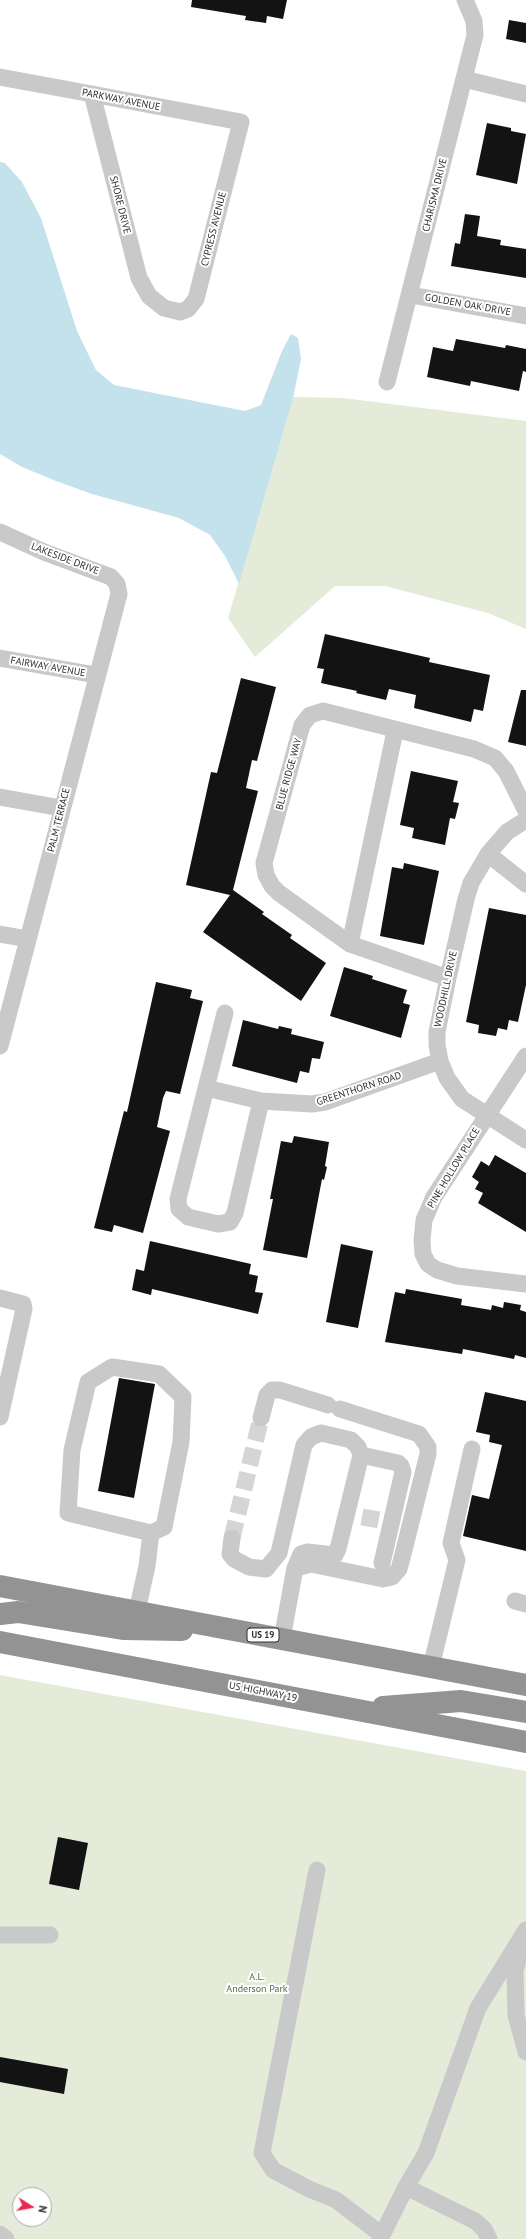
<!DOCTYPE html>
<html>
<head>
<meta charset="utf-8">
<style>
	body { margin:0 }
	#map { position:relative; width:526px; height:2239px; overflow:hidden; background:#fff; font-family:"PT Sans",sans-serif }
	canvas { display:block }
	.north { position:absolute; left:12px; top:2187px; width:40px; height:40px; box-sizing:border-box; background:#fff; border:1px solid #ababab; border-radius:50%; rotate:101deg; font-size:11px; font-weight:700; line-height:16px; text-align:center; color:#2c2c2c }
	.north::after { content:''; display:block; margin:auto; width:14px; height:18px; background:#ea2854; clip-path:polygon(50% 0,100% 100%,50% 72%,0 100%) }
</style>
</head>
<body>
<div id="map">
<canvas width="526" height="2239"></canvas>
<div class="north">N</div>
</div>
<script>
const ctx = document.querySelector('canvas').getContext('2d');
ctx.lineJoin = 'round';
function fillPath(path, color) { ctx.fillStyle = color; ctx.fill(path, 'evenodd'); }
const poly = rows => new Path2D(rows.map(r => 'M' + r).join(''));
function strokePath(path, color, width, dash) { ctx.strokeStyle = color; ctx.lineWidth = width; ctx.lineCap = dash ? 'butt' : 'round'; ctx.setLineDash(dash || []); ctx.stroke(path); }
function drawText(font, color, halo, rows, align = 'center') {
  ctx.font = font + ' "PT Sans",sans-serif'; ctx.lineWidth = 4; ctx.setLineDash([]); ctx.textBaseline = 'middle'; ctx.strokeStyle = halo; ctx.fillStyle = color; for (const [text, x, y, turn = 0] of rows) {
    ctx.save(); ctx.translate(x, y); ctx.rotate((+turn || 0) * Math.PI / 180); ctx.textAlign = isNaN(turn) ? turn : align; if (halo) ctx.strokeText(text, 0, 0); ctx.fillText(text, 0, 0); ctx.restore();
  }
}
const green = poly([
	[293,397,343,398,526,421,526,629,488,613,385,586,335,586,255,657,228,618],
	[0,1675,526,1771,526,2239,0,2239],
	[20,2195,44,2195,44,2219,20,2219]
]);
const water = poly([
	[0,162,5,163,22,182,41,218,77,331,96,370,114,385,245,411,261,405,282,351,291,334,298,338,301,359,293,398,239,584,225,556,210,535,179,518,92,494,56,481,22,467,0,454]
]);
const building = poly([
	[192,0,287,0,283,19,267,16,266,23,245,20,246,16,191,7],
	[509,20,526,23,526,43,506,39],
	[487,123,511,128,511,131,526,134,517,184,476,175],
	[465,214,480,216,477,236,501,240,500,245,526,249,526,278,451,266,455,243,460,244],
	[456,339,505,348,506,345,526,349,526,372,523,371,519,391,471,381,470,386,427,377,433,347,453,351],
	[325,634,430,658,429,662,490,675,483,711,474,709,471,722,414,708,416,695,389,689,386,700,356,693,357,691,321,683,324,669,317,668],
	[241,678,276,687,257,761,252,760,246,788,258,791,233,890,264,912,262,914,292,935,290,938,326,963,301,1001,203,932,230,895,186,885,211,772,217,773],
	[521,690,526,690,526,746,508,742],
	[411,771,458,781,453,802,459,803,455,819,450,818,445,845,412,838,414,828,400,825],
	[404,863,439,871,424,945,380,936,392,867,403,869],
	[489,908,526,915,526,985,518,1022,509,1020,507,1030,498,1028,496,1036,478,1033,479,1025,466,1022],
	[344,967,373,976,372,979,407,990,403,1003,410,1005,401,1038,330,1016],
	[156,982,192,990,190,998,203,1001,180,1094,166,1091,163,1098,157,1127,170,1131,143,1233,114,1225,112,1232,94,1228,124,1111,127,1112],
	[243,1020,278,1029,279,1026,292,1029,291,1034,324,1042,320,1059,312,1058,309,1073,300,1071,297,1083,232,1066],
	[294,1136,329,1142,325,1166,327,1167,324,1180,322,1179,307,1258,263,1250,273,1199,270,1199,281,1141,292,1143],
	[495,1155,526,1173,526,1232,478,1203,483,1193,475,1189,479,1182,472,1177,481,1161,489,1166],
	[150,1241,251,1264,249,1274,258,1276,255,1292,263,1293,258,1314,152,1289,151,1295,132,1290,136,1269,144,1271],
	[341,1244,373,1251,358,1328,326,1322],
	[406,1289,462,1299,461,1305,491,1310,492,1305,503,1308,504,1302,521,1305,520,1310,526,1312,526,1358,515,1355,514,1359,463,1349,462,1354,385,1342,395,1292,405,1294],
	[119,1378,155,1384,134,1498,98,1491],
	[485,1392,526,1401,526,1551,463,1536,472,1495,489,1499,502,1445,489,1442,490,1435,476,1432],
	[58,1837,88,1843,79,1890,49,1884],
	[0,2057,68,2069,64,2094,0,2082]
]);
const minorTunnel = poly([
	[362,1517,379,1520],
	[232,1538,261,1418]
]);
const minor = poly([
	[0,77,92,94,241,122,196,299,188,309,180,312,164,308,149,296,139,278,92,94],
	[464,79,526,94],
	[411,295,526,316],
	[387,382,475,35,474,21,465,0],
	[0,532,44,552,111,577,117,584,119,594,0,1046],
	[0,658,96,675],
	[0,797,61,808],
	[526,820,507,832,488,854,471,883,466,899,448,978,437,1032,437,1045,440,1061,447,1078,462,1099,526,1140],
	[488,854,526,884],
	[0,934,28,939],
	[350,944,395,731],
	[448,978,350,944,279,893,272,886,266,875,264,863,302,725,310,715,323,711,474,749,495,758,506,771,526,811],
	[225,1013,178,1199,179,1209,188,1217,218,1224,230,1222,235,1213,261,1101],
	[526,1056,434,1197,424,1220,422,1240,423,1254,428,1264,437,1270,457,1276,526,1284],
	[206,1088,261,1101,312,1104,325,1102,440,1061],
	[0,1298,23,1304,24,1309,0,1417],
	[261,1418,267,1395,272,1390,280,1390,328,1405],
	[361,1455,398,1463,401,1466,403,1472,382,1563],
	[232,1538,230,1554,234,1559,249,1567,266,1569,279,1553,304,1445,311,1437,321,1433,351,1440,358,1447,361,1455,338,1549,335,1555,307,1552,301,1554,295,1568,282,1639],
	[296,1568,311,1564,383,1579,392,1577,399,1569,402,1558,428,1454,428,1447,419,1434,340,1409],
	[515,1601,526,1604],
	[137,1611,147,1566,151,1533,68,1513,72,1450,88,1382,112,1367,159,1374,183,1397,181,1442,164,1527,151,1533],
	[431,1667,457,1560,451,1543,472,1449],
	[317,1870,262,2153,273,2170,309,2189,336,2200,382,2235],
	[0,1935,50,1935],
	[522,1948,515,1970,516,2015,526,2052],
	[406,2187,475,2221,484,2229,489,2239],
	[0,2234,6,2239],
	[380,2239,406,2187,426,2153,478,2008,526,1930]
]);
const highway = poly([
	[0,1586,526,1685],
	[0,1614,18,1612,123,1629,182,1630],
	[0,1642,526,1742],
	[383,1707,461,1701,526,1712]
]);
const shields = [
	[263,1635,32]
];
const shieldNames = [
	["US 19",263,1635]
];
const streetNames = [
	["PARKWAY AVENUE",121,100,11],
	["CHARISMA DRIVE",435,195,-76],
	["SHORE DRIVE",120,205,76],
	["CYPRESS AVENUE",214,229,-76],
	["GOLDEN OAK DRIVE",468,305,10],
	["LAKESIDE DRIVE",65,559,21],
	["FAIRWAY AVENUE",48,667,10],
	["BLUE RIDGE WAY",289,774,-75],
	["PALM TERRACE",59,820,-76],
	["WOODHILL DRIVE",446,989,-78],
	["GREENTHORN ROAD",359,1089,-18],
	["PINE HOLLOW PLACE",454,1168,-59],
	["US HIGHWAY 19",263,1692,11]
];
const parkNames = [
	["A.L.",257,1977],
	["Anderson Park",257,1989]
];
fillPath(green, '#e5ebd9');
fillPath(water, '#c4e2ec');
fillPath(building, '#131313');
strokePath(minorTunnel, '#d5d5d5', 17, [17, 8]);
strokePath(minor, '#c9c9c9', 17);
strokePath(highway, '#939393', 22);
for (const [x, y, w] of shields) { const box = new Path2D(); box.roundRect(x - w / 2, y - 7, w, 14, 3); ctx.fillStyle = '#fff'; ctx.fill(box); strokePath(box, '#2c2c2c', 1); }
drawText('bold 9px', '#2c2c2c', null, shieldNames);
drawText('10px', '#2c2c2c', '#fff', streetNames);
drawText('10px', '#566939', '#fff', parkNames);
</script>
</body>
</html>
